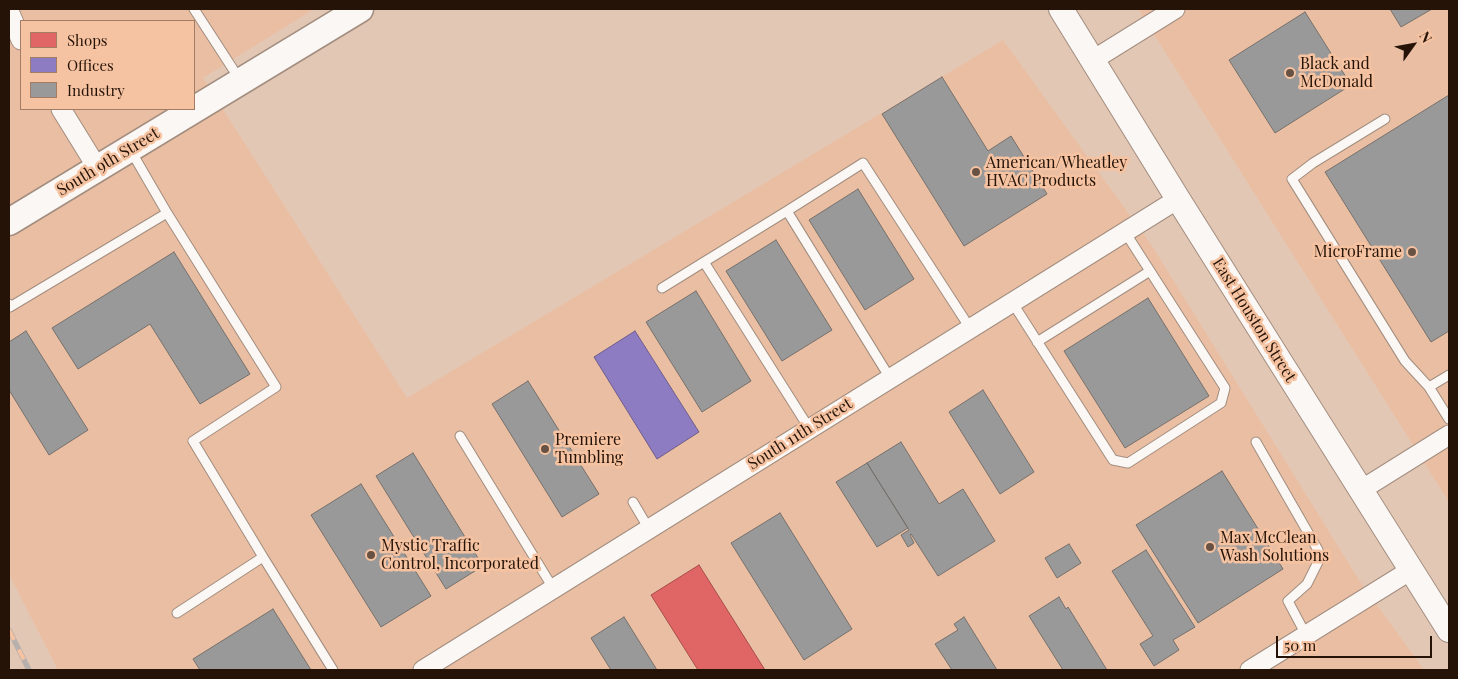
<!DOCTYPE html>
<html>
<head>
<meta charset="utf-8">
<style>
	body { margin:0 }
	#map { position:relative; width:1458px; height:679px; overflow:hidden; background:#e3c7b5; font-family:"Playfair Display",serif }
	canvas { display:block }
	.frame { position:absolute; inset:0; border:10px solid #251307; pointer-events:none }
	.legend { position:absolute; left:20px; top:20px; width:175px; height:90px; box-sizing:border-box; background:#f6c3a2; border:1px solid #a27d64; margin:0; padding:6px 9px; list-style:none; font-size:15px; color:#251307 }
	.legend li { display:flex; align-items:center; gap:10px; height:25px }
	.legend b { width:25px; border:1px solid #a27d64 }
	.north { position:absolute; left:1388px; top:20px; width:50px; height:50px; -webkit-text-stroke:4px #f6c3a2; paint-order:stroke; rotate:58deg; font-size:14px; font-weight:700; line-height:20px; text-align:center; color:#251307 }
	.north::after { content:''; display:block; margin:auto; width:18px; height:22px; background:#251307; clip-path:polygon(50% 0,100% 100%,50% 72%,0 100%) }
	.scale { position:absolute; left:1276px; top:636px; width:156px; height:22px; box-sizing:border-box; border:2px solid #251307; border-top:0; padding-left:6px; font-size:15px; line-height:18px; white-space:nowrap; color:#251307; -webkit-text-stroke:4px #f6c3a2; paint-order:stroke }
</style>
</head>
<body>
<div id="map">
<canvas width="1458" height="679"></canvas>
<div class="frame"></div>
<ul class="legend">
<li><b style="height:14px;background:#e06666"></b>Shops</li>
<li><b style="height:14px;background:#8e7cc3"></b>Offices</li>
<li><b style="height:14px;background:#999"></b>Industry</li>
</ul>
<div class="north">N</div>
<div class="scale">50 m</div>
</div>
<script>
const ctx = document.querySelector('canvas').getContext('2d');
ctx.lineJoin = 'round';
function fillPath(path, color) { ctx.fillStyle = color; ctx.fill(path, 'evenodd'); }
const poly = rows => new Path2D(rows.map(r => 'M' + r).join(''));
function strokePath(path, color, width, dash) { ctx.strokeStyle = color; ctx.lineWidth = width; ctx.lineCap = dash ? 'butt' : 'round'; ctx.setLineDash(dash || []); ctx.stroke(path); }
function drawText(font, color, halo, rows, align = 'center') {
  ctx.font = font + ' "Playfair Display",serif'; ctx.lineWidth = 5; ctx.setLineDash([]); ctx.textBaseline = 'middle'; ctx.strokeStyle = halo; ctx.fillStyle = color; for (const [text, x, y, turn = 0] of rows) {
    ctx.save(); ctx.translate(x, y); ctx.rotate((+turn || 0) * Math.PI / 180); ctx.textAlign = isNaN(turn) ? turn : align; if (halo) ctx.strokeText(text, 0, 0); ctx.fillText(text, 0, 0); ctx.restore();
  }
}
const built = poly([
	[9,9,314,9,203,78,407,398,1003,40,1152,246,1359,580,1424,670,58,670,9,574],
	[21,21,194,21,194,109,21,109],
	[1138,9,1449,9,1449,502]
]);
const shops = poly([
	[699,565,765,670,698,670,651,595,699,565]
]);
const offices = poly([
	[635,331,699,432,657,459,594,357,635,331]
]);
const industry = poly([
	[1390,9,1432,9,1401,27,1390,9],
	[1305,12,1351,85,1275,133,1229,60,1305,12],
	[942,77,988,151,1011,136,1047,194,964,246,882,114,942,77],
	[1449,95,1449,331,1431,342,1325,172,1449,95],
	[858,189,914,279,865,310,809,220,858,189],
	[776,240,832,330,782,361,726,271,776,240],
	[174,252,250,374,200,404,150,324,78,369,52,328,174,252],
	[696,291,751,381,702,412,646,322,696,291],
	[1148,298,1209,396,1125,448,1064,351,1148,298],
	[26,331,88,430,49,455,9,390,9,342,26,331],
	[528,381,599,494,562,517,492,404,528,381],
	[983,390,1034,472,1000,494,949,412,983,390],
	[901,442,939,504,963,489,995,541,938,576,911,534,910,535,914,543,908,547,901,535,909,530,867,463,901,442],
	[413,453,483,566,446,589,376,476,413,453],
	[867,463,908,528,877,547,836,482,867,463],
	[1222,471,1283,569,1198,623,1136,525,1222,471],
	[361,484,431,596,381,627,311,515,361,484],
	[780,513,852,629,804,660,731,543,780,513],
	[1069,544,1081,563,1057,578,1045,558,1069,544],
	[1146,550,1195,627,1173,640,1179,650,1154,666,1140,644,1153,636,1112,571,1146,550],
	[1059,597,1066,609,1068,607,1107,670,1063,670,1029,616,1059,597],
	[273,609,311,670,200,670,193,659,273,609],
	[624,617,657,670,611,670,591,638,624,617],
	[964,617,997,670,952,670,935,644,958,630,954,624,964,617]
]);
const service = poly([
	[194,9,240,80],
	[1385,119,1313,163,1292,179,1405,361,1429,387,1449,419],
	[167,213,276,387,193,441,263,557],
	[704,262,787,211],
	[662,288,704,262,809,428],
	[1012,302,1113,460,1128,463,1221,403,1225,388,1125,232],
	[9,304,10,307,167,213,131,151],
	[1037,342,1150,271],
	[890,378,787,211,863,163,970,328],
	[1429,387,1449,375],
	[460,436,553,588],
	[1256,442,1318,550,1319,560,1307,584,1288,601,1306,635],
	[633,502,649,529],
	[177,613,263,557,333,670]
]);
const minor = poly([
	[9,11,21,40],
	[1093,60,1175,9],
	[61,109,98,169],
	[1361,490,1449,435],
	[423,670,1178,199],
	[1250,670,1411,570]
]);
const tertiary = poly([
	[1061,9,1178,199,1449,630]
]);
const secondary = poly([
	[9,222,360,9]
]);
const rail = poly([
	[9,630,29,670]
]);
const markers = [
	[1290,73,5,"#685244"],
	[976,172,5,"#685244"],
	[1412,252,5,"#685244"],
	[545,449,5,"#685244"],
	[1210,547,5,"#685244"],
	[371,555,5,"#685244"]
];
const poiNames = [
	["Black and",1300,64],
	["McDonald",1300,82],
	["American/Wheatley",986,163],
	["HVAC Products",986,181],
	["MicroFrame",1402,252,"right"],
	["Premiere",555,440],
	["Tumbling",555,458],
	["Max McClean",1220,538],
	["Wash Solutions",1220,556],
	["Mystic Traffic",381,546],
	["Control, Incorporated",381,564]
];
const streetNames = [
	["South 9th Street",108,162,-31],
	["East Houston Street",1254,320,58],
	["South 11th Street",800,434,-32]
];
fillPath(built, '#eabea2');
fillPath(shops, '#e06666');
strokePath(shops, '#a84d4a', 1);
fillPath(offices, '#8e7cc3');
strokePath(offices, '#6e5c8b', 1);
fillPath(industry, '#999');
strokePath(industry, '#76716d', 1);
strokePath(service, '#a28d7f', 11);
strokePath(minor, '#a28d7f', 21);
strokePath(tertiary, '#a28d7f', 26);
strokePath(secondary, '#a28d7f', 29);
strokePath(service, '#fbf7f4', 9);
strokePath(minor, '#fbf7f4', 19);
strokePath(tertiary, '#fbf7f4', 24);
strokePath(secondary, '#fbf7f4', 26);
strokePath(rail, '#b8b0ac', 5.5);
strokePath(rail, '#f6c3a2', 4, [11]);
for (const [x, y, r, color] of markers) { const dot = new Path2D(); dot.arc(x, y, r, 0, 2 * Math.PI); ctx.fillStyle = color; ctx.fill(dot); strokePath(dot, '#f6c3a2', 2); }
drawText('16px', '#251307', '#f6c3a2', poiNames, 'left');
drawText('16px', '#251307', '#f6c3a2', streetNames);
</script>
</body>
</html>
